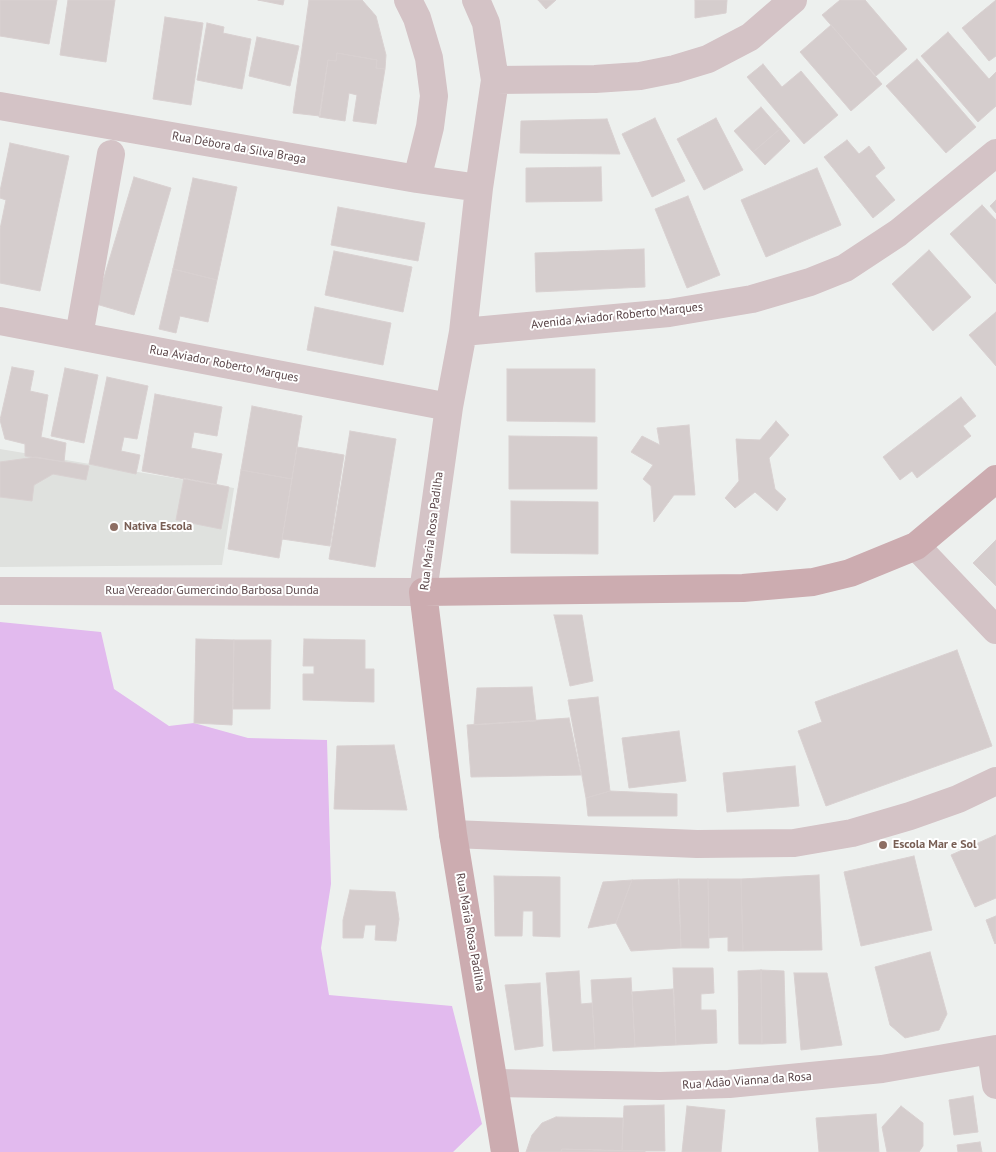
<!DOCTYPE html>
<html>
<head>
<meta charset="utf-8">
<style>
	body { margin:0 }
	canvas { display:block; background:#edf0ee }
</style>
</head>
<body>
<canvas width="996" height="1152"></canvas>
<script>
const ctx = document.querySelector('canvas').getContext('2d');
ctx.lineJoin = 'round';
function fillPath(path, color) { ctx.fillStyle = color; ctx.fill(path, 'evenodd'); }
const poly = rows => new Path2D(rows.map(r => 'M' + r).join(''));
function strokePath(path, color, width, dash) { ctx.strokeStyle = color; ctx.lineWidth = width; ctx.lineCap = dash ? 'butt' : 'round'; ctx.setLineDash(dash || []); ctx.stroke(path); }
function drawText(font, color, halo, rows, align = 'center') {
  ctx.font = font + ' "PT Sans",sans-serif'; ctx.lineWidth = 4; ctx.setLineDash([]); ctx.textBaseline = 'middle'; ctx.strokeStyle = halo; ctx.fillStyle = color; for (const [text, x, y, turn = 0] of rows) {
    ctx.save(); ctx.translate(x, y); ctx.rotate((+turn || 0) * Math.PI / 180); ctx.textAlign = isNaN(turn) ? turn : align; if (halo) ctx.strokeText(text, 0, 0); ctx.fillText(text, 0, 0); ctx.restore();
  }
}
const education = poly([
	[0,449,234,488,222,565,0,567]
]);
const green = poly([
	[0,622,101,632,114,689,169,726,194,723,248,738,327,740,331,884,321,948,329,995,452,1006,482,1124,453,1152,0,1152]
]);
const building = poly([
	[0,0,57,0,49,44,0,36,0,0],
	[68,0,115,0,106,62,60,55,68,0],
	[258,0,284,0,283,5,258,0],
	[309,0,362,0,376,16,386,55,385,69,376,68,377,60,337,53,336,61,328,60,320,116,293,113,309,0],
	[538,0,556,0,546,9,538,0],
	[695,0,727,0,726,13,695,18,695,0],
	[840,0,865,0,907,49,876,76,822,15,840,0],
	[996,0,996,56,989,61,962,28,996,0],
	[165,17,203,23,191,105,153,99,165,17],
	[207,23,224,27,223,33,251,39,242,89,197,80,207,23],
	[831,25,882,84,851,111,800,52,831,25],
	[948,32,989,79,996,72,996,106,978,122,921,56,948,32],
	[257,37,299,46,290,86,249,76,257,37],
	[337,53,377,60,376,68,385,69,376,124,353,121,357,95,349,93,345,121,319,117,328,60,336,61,337,53],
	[917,59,976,127,946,153,886,86,917,59],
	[763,64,782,87,801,71,838,115,804,144,747,77,763,64],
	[761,107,780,129,753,152,734,131,761,107],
	[655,118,685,181,652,197,622,134,655,118],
	[716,118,743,170,704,190,677,139,716,118],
	[607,119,620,154,520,153,521,121,607,119],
	[780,129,790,141,765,165,753,152,780,129],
	[847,140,859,154,869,146,885,168,875,176,895,200,873,218,824,157,847,140],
	[10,143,69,156,40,291,0,283,0,229,6,200,0,198,0,191,10,143],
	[601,167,602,201,526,202,526,168,601,167],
	[817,168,841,225,766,257,741,200,817,168],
	[134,177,171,188,134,315,96,304,134,177],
	[193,178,237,187,217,280,173,269,193,178],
	[688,196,720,275,687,288,655,209,688,196],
	[996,200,996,213,990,206,996,200],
	[982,205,996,220,996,284,950,234,982,205],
	[338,207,425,223,418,261,331,245,338,207],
	[644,249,645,287,536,292,535,253,644,249],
	[929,250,971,297,933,331,892,284,929,250],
	[334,251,412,267,403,312,325,295,334,251],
	[173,269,217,280,208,322,180,316,176,333,159,329,173,269],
	[315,307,391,323,383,365,307,350,315,307],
	[996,312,996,366,969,335,996,312],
	[12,367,34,371,30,391,48,395,41,437,66,443,64,462,25,456,25,444,5,439,0,420,12,367],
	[65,368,98,375,84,443,51,436,65,368],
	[507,369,595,369,595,422,507,421,507,369],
	[107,377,148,386,137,439,124,437,121,451,140,455,136,474,89,464,107,377],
	[155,394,222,407,217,436,194,432,191,448,222,454,216,485,142,471,155,394],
	[961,397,976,416,963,426,971,436,917,478,912,471,900,480,883,457,961,397],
	[252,406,302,416,292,479,241,470,252,406],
	[776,421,789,435,769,458,775,489,786,499,777,511,755,492,735,508,725,498,739,481,736,439,760,440,776,421],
	[689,425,695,495,674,495,654,522,651,486,643,479,653,465,631,452,642,436,660,445,657,428,689,425],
	[350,431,396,439,375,567,329,559,350,431],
	[509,436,597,437,597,489,509,489,509,436],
	[297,447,344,455,330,546,282,539,297,447],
	[36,457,89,466,86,480,53,474,34,485,32,501,0,497,0,462,36,457],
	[241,470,292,479,279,558,228,549,241,470],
	[184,478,229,487,221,529,176,520,184,478],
	[511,501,598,502,598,554,511,553,511,501],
	[996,540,996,586,973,563,996,540],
	[554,615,582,615,593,681,570,686,554,615],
	[196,639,234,640,232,725,194,723,196,639],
	[304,639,365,640,365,669,374,669,374,702,303,700,303,674,314,674,314,666,303,666,304,639],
	[234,640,271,640,270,709,233,709,234,640],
	[957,650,992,746,826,806,798,731,822,722,815,702,957,650],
	[532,687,536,721,474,725,477,688,532,687],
	[598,697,610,791,586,798,568,700,598,697],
	[569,718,581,775,471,777,467,725,569,718],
	[679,731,686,781,629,788,622,738,679,731],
	[394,745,407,810,334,809,337,746,394,745],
	[795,766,799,806,727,812,723,773,795,766],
	[610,791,677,794,677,816,588,816,586,798,610,791],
	[996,835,996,898,975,907,951,855,996,835],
	[914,856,932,930,861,946,844,872,914,856],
	[819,875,822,950,743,951,741,879,819,875],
	[494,876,560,877,560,937,533,936,533,911,523,911,522,936,495,936,494,876],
	[678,879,681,948,631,951,616,923,632,880,678,879],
	[679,879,708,879,709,948,681,948,679,879],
	[708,879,741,879,743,951,728,951,728,937,709,938,708,879],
	[632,880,616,923,588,928,603,882,632,880],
	[350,890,395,892,399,919,396,941,375,940,376,925,365,925,363,938,343,938,343,920,350,890],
	[996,916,996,943,995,944,986,920,996,916],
	[930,952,947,1014,939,1030,905,1038,890,1025,875,967,930,952],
	[673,968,713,968,714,993,701,994,701,1010,716,1010,717,1043,676,1045,673,968],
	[761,970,762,1044,739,1044,738,971,761,970],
	[761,970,784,971,786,1043,762,1044,761,970],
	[579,971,581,1004,592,1003,595,1049,553,1051,546,973,579,971],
	[794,973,827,973,842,1045,801,1050,794,973],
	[631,978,635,1047,595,1049,591,980,631,978],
	[540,983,543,1046,515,1050,505,985,540,983],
	[673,989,676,1045,635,1047,632,992,673,989],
	[973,1096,978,1132,954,1135,949,1100,973,1096],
	[664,1105,665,1151,622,1151,624,1106,664,1105],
	[687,1106,725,1110,721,1152,682,1152,687,1106],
	[901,1106,923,1123,923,1146,919,1152,887,1152,882,1127,901,1106],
	[876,1114,879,1152,819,1152,816,1118,876,1114],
	[556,1117,623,1118,622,1151,562,1149,561,1152,526,1152,532,1135,542,1123,556,1117],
	[980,1142,982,1152,958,1152,957,1145,980,1142],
	[562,1149,645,1151,645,1152,561,1152,562,1149]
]);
const minor = poly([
	[408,0,417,18,429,58,434,96,430,127,417,179],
	[495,80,595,79,640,76,675,69,708,59,750,37,793,0],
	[0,106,417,179,479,188],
	[0,321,449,407],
	[463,332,669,313,752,299,810,282,845,268,898,233,996,153],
	[79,336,111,154],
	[916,546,996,630],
	[0,591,423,592,449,407,463,332,479,188,495,80,486,23,476,0],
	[453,834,697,844,794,843,852,833,910,816,958,799,996,781],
	[991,1051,996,1085],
	[495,1083,660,1086,729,1084,882,1069,996,1049]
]);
const major = poly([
	[505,1152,453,834,423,592,743,588,813,582,850,573,916,546,996,479]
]);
const markers = [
	[114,527,5,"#8d6e63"],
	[883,845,5,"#8d6e63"]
];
const streetNames = [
	["Rua Débora da Silva Braga",239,148,10],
	["Avenida Aviador Roberto Marques",617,316,-6],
	["Rua Aviador Roberto Marques",224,364,11],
	["Rua Maria Rosa Padilha",432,531,-83],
	["Rua Vereador Gumercindo Barbosa Dunda",212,591],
	["Rua Maria Rosa Padilha",470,932,80],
	["Rua Adão Vianna da Rosa",747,1081,-4]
];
const educationNames = [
	["Nativa Escola",124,527],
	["Escola Mar e Sol",893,845]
];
fillPath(education, '#dfe1de');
fillPath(green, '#e2baee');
fillPath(building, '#d5cdcd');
strokePath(building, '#d9d1d1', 1);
strokePath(minor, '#d4c3c6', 28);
strokePath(major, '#ccacb0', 28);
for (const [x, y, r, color] of markers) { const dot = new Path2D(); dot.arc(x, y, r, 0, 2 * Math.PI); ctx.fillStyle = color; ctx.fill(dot); strokePath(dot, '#fff', 2); }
drawText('12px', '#5a4548', '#fff', streetNames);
drawText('bold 12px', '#785e54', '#fff', educationNames, 'left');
</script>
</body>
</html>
